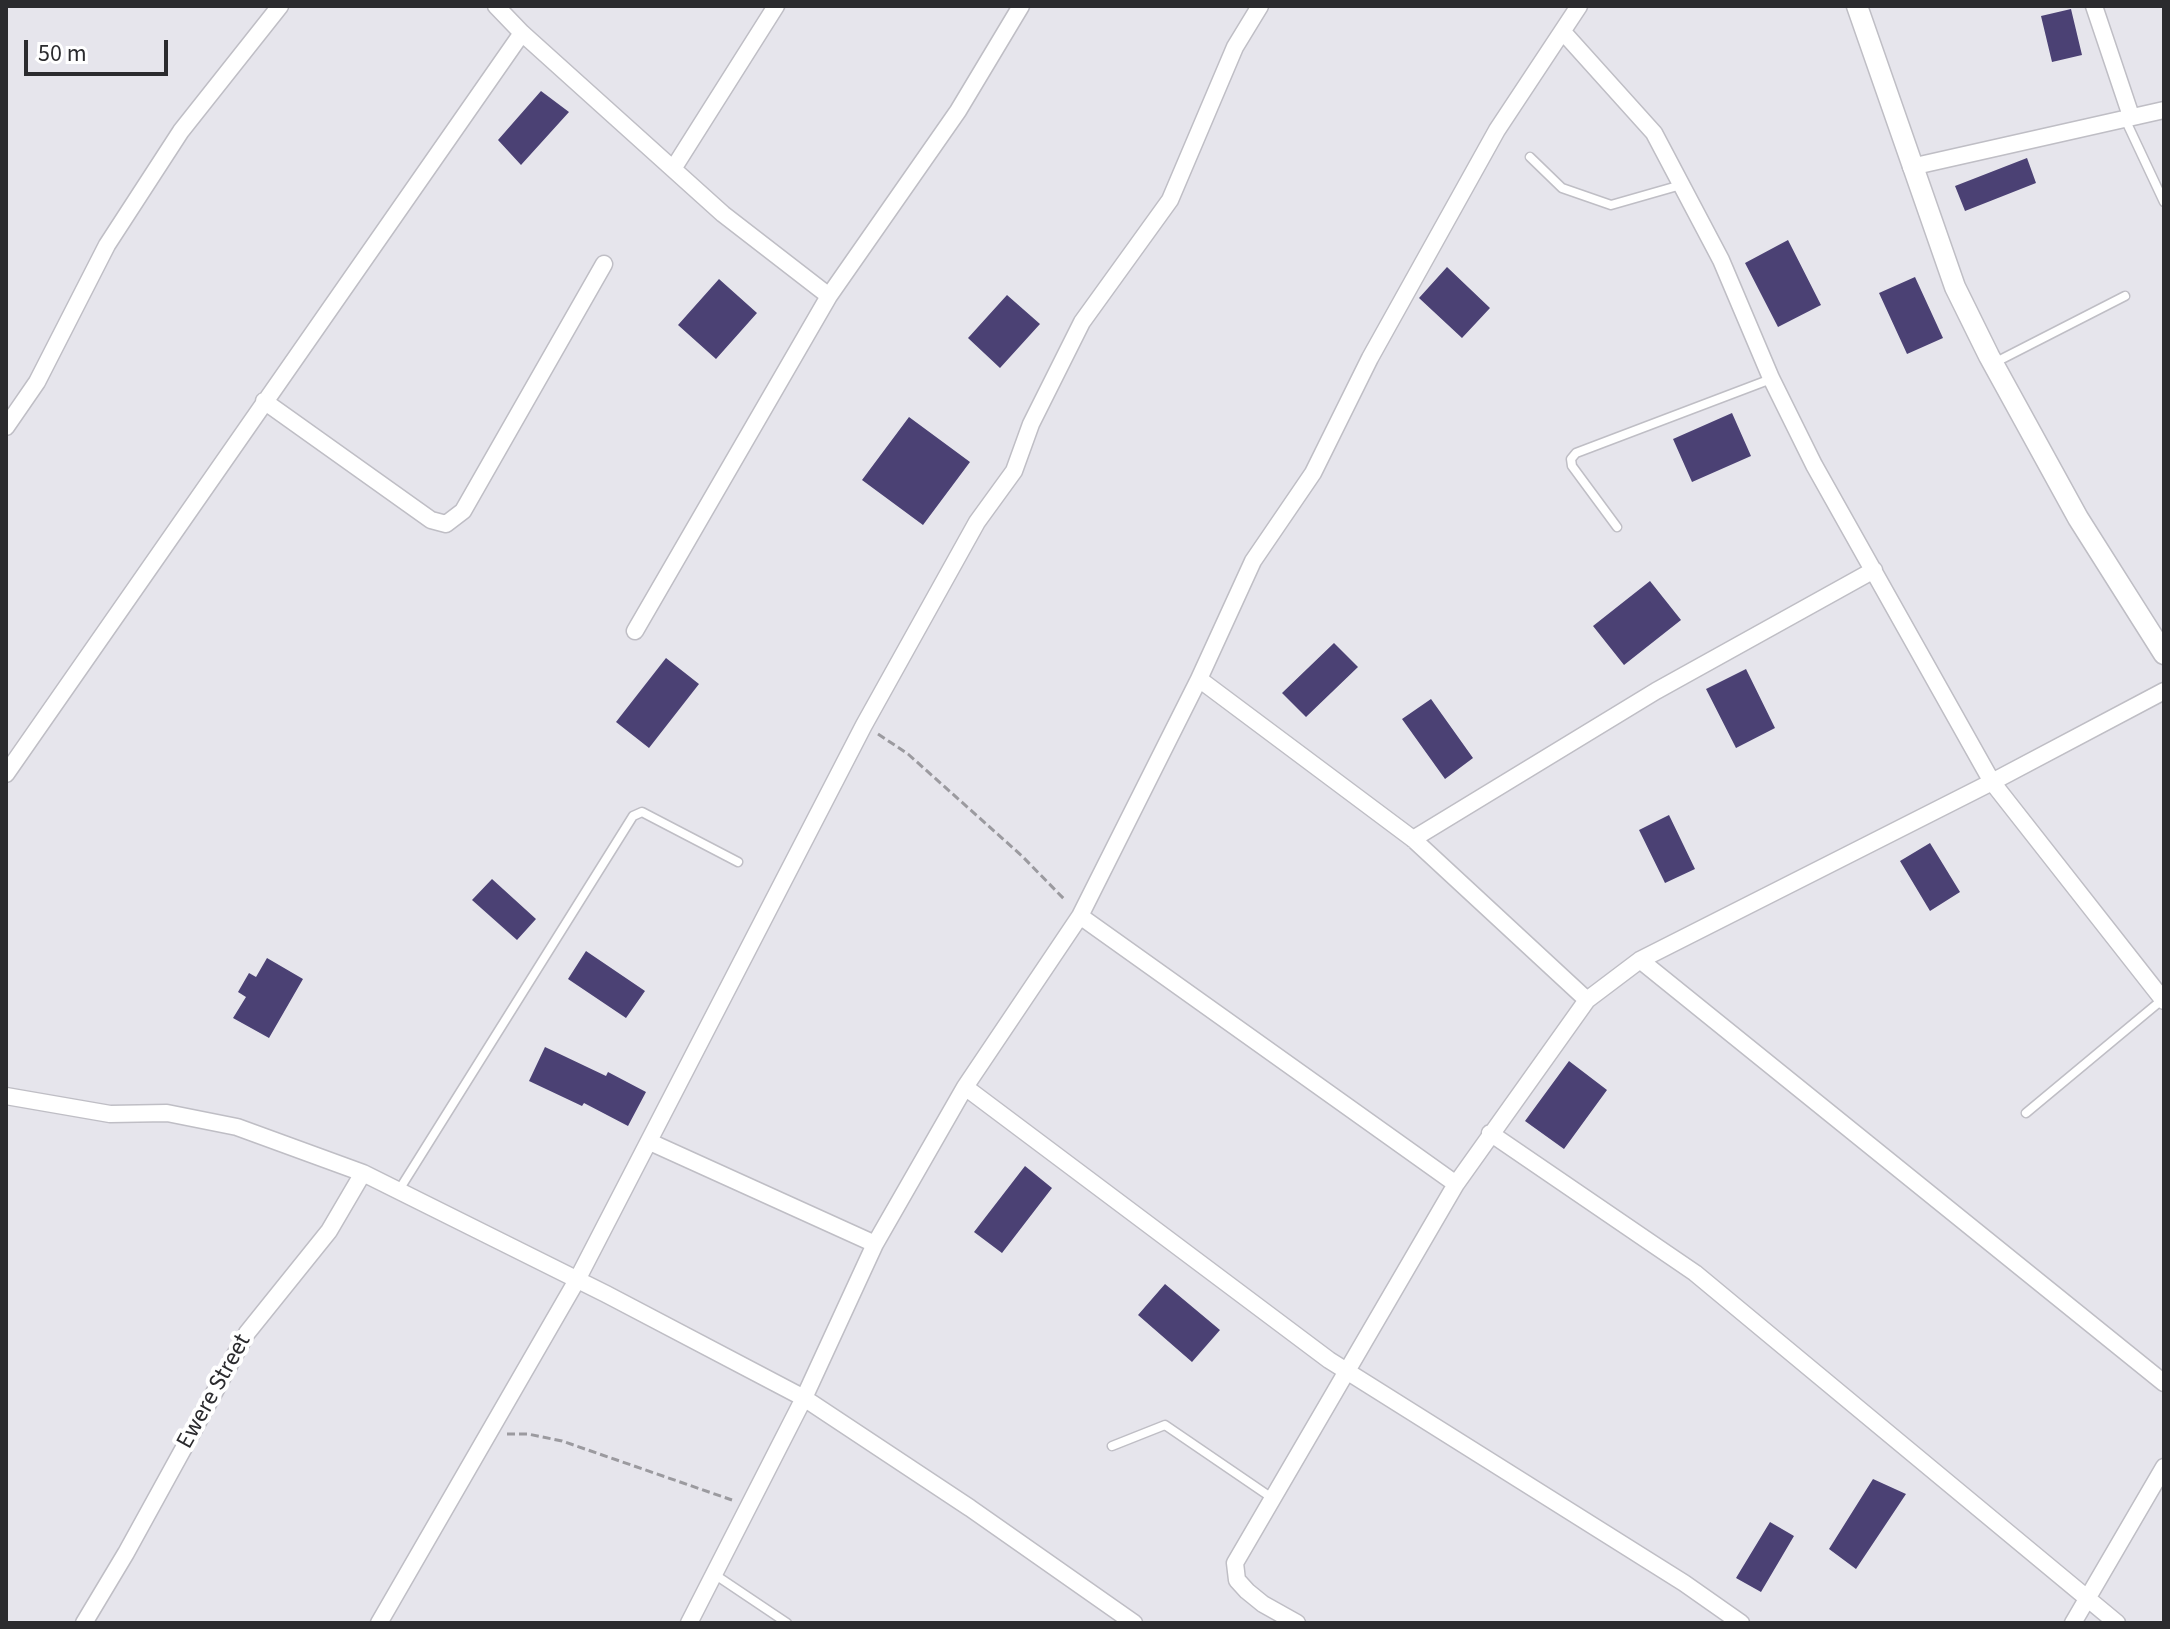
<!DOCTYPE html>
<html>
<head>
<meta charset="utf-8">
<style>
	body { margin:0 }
	#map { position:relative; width:2170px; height:1629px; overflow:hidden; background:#e6e5ec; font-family:"Source Sans 3",sans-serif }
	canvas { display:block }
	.frame { position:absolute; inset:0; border:8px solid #2b2b2e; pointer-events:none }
	.scale { position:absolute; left:24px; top:40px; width:144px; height:36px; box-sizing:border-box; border:4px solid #2b2b2e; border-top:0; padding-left:10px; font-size:24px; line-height:28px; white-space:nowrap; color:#2b2b2e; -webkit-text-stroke:6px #fff; paint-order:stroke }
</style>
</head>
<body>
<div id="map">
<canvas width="2170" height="1629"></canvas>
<div class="frame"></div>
<div class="scale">50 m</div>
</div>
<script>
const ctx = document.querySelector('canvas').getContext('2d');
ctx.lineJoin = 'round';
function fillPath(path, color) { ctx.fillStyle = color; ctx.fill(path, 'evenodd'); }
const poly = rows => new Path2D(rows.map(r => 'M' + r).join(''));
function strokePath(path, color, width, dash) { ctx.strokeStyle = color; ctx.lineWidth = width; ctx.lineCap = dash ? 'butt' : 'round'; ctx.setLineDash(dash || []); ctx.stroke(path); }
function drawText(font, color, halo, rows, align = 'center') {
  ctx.font = font + ' "Source Sans 3",sans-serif'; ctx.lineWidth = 8; ctx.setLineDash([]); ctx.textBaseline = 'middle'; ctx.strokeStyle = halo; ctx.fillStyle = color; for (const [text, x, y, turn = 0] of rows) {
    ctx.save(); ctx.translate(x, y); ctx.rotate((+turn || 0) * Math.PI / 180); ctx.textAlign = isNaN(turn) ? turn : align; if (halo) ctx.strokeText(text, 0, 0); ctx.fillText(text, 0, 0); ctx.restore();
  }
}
const building = poly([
	[2071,9,2082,55,2052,62,2041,16],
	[541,91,569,112,521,165,498,140],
	[2027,158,2036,183,1965,211,1955,186],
	[1788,240,1821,305,1778,327,1745,263],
	[1447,267,1490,308,1462,338,1419,298],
	[1915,277,1943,338,1907,354,1879,293],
	[719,279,757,313,716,359,678,325],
	[1007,295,1040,324,1000,368,968,338],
	[1732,413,1751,456,1692,482,1673,439],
	[909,417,970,462,923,525,862,480],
	[1650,581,1681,620,1624,665,1593,626],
	[1334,643,1358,667,1306,717,1282,693],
	[666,658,699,684,649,748,616,722],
	[1746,669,1775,728,1736,748,1706,689],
	[1431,699,1473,758,1445,779,1402,719],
	[1669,815,1695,869,1665,883,1639,830],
	[1930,843,1960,892,1930,911,1900,861],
	[492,879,536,919,517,940,472,900],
	[586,951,645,991,626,1018,568,979],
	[267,958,303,979,269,1038,233,1018,246,997,238,992,249,973,256,977],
	[545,1047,606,1076,608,1072,646,1092,628,1126,584,1103,582,1106,529,1081],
	[1569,1061,1607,1090,1564,1149,1525,1121],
	[1025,1166,1052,1188,1002,1253,974,1232],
	[1165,1284,1220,1330,1192,1362,1138,1315],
	[1873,1479,1906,1494,1856,1569,1829,1549],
	[1770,1522,1794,1536,1761,1592,1736,1578]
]);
const path = poly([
	[878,734,908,754,1022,856,1066,901],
	[507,1434,528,1434,562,1441,732,1500]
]);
const service = poly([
	[2125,119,2164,202],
	[1530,157,1562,188,1611,205,1681,185],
	[1994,363,2125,296],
	[1617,527,1572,466,1571,459,1576,453,1771,379],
	[2026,1113,2163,999],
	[399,1190,633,816,642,812,738,862],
	[1112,1446,1165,1425,1272,1498],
	[714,1574,787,1623]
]);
const minor = poly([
	[496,6,522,33,723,214,829,296],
	[1579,6,1497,130,1370,358,1313,473,1253,561,1199,679,1413,839,1587,1000],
	[2094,6,2131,116],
	[1564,33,1654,133,1721,260,1771,378,1814,465,1992,782,2164,1001],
	[1911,167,2164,110],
	[673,169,776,6],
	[264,401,431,520,446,524,463,511,604,264],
	[6,427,37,382,107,245,181,131,280,6],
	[635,631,829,296,958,111,1021,6],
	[6,774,522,33],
	[1413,839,1656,691,1874,570],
	[1080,916,1456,1184],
	[1640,960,2164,1383],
	[965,1087,1329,1360,1684,1583,1741,1623],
	[6,1096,110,1114,167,1113,237,1127,363,1173,606,1294,804,1398,970,1508,1134,1623],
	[1490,1133,1695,1273,2117,1623],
	[650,1142,875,1244],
	[84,1623,126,1553,247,1333,329,1231,363,1173],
	[379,1623,577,1280,864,725,977,522,1014,471,1031,424,1082,322,1170,200,1235,47,1260,6],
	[689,1623,804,1398,875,1244,965,1087,1080,916,1199,679],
	[1297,1623,1263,1604,1247,1591,1237,1580,1235,1563,1456,1184,1587,1000,1640,960,1992,782,2164,691],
	[2073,1623,2164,1467]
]);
const tertiary = poly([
	[1857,6,1955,287,1989,356,2078,518,2164,654]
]);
const streetNames = [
	["Ewere Street",215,1392,-61]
];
fillPath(building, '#4b4174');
strokePath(service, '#bfbec5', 11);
strokePath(minor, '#bfbec5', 19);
strokePath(tertiary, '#bfbec5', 23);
strokePath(path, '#9b9a9f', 3, [8, 4]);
strokePath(service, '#fff', 8);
strokePath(minor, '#fff', 16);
strokePath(tertiary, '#fff', 20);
drawText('24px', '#2b2b2e', '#fff', streetNames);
</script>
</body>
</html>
